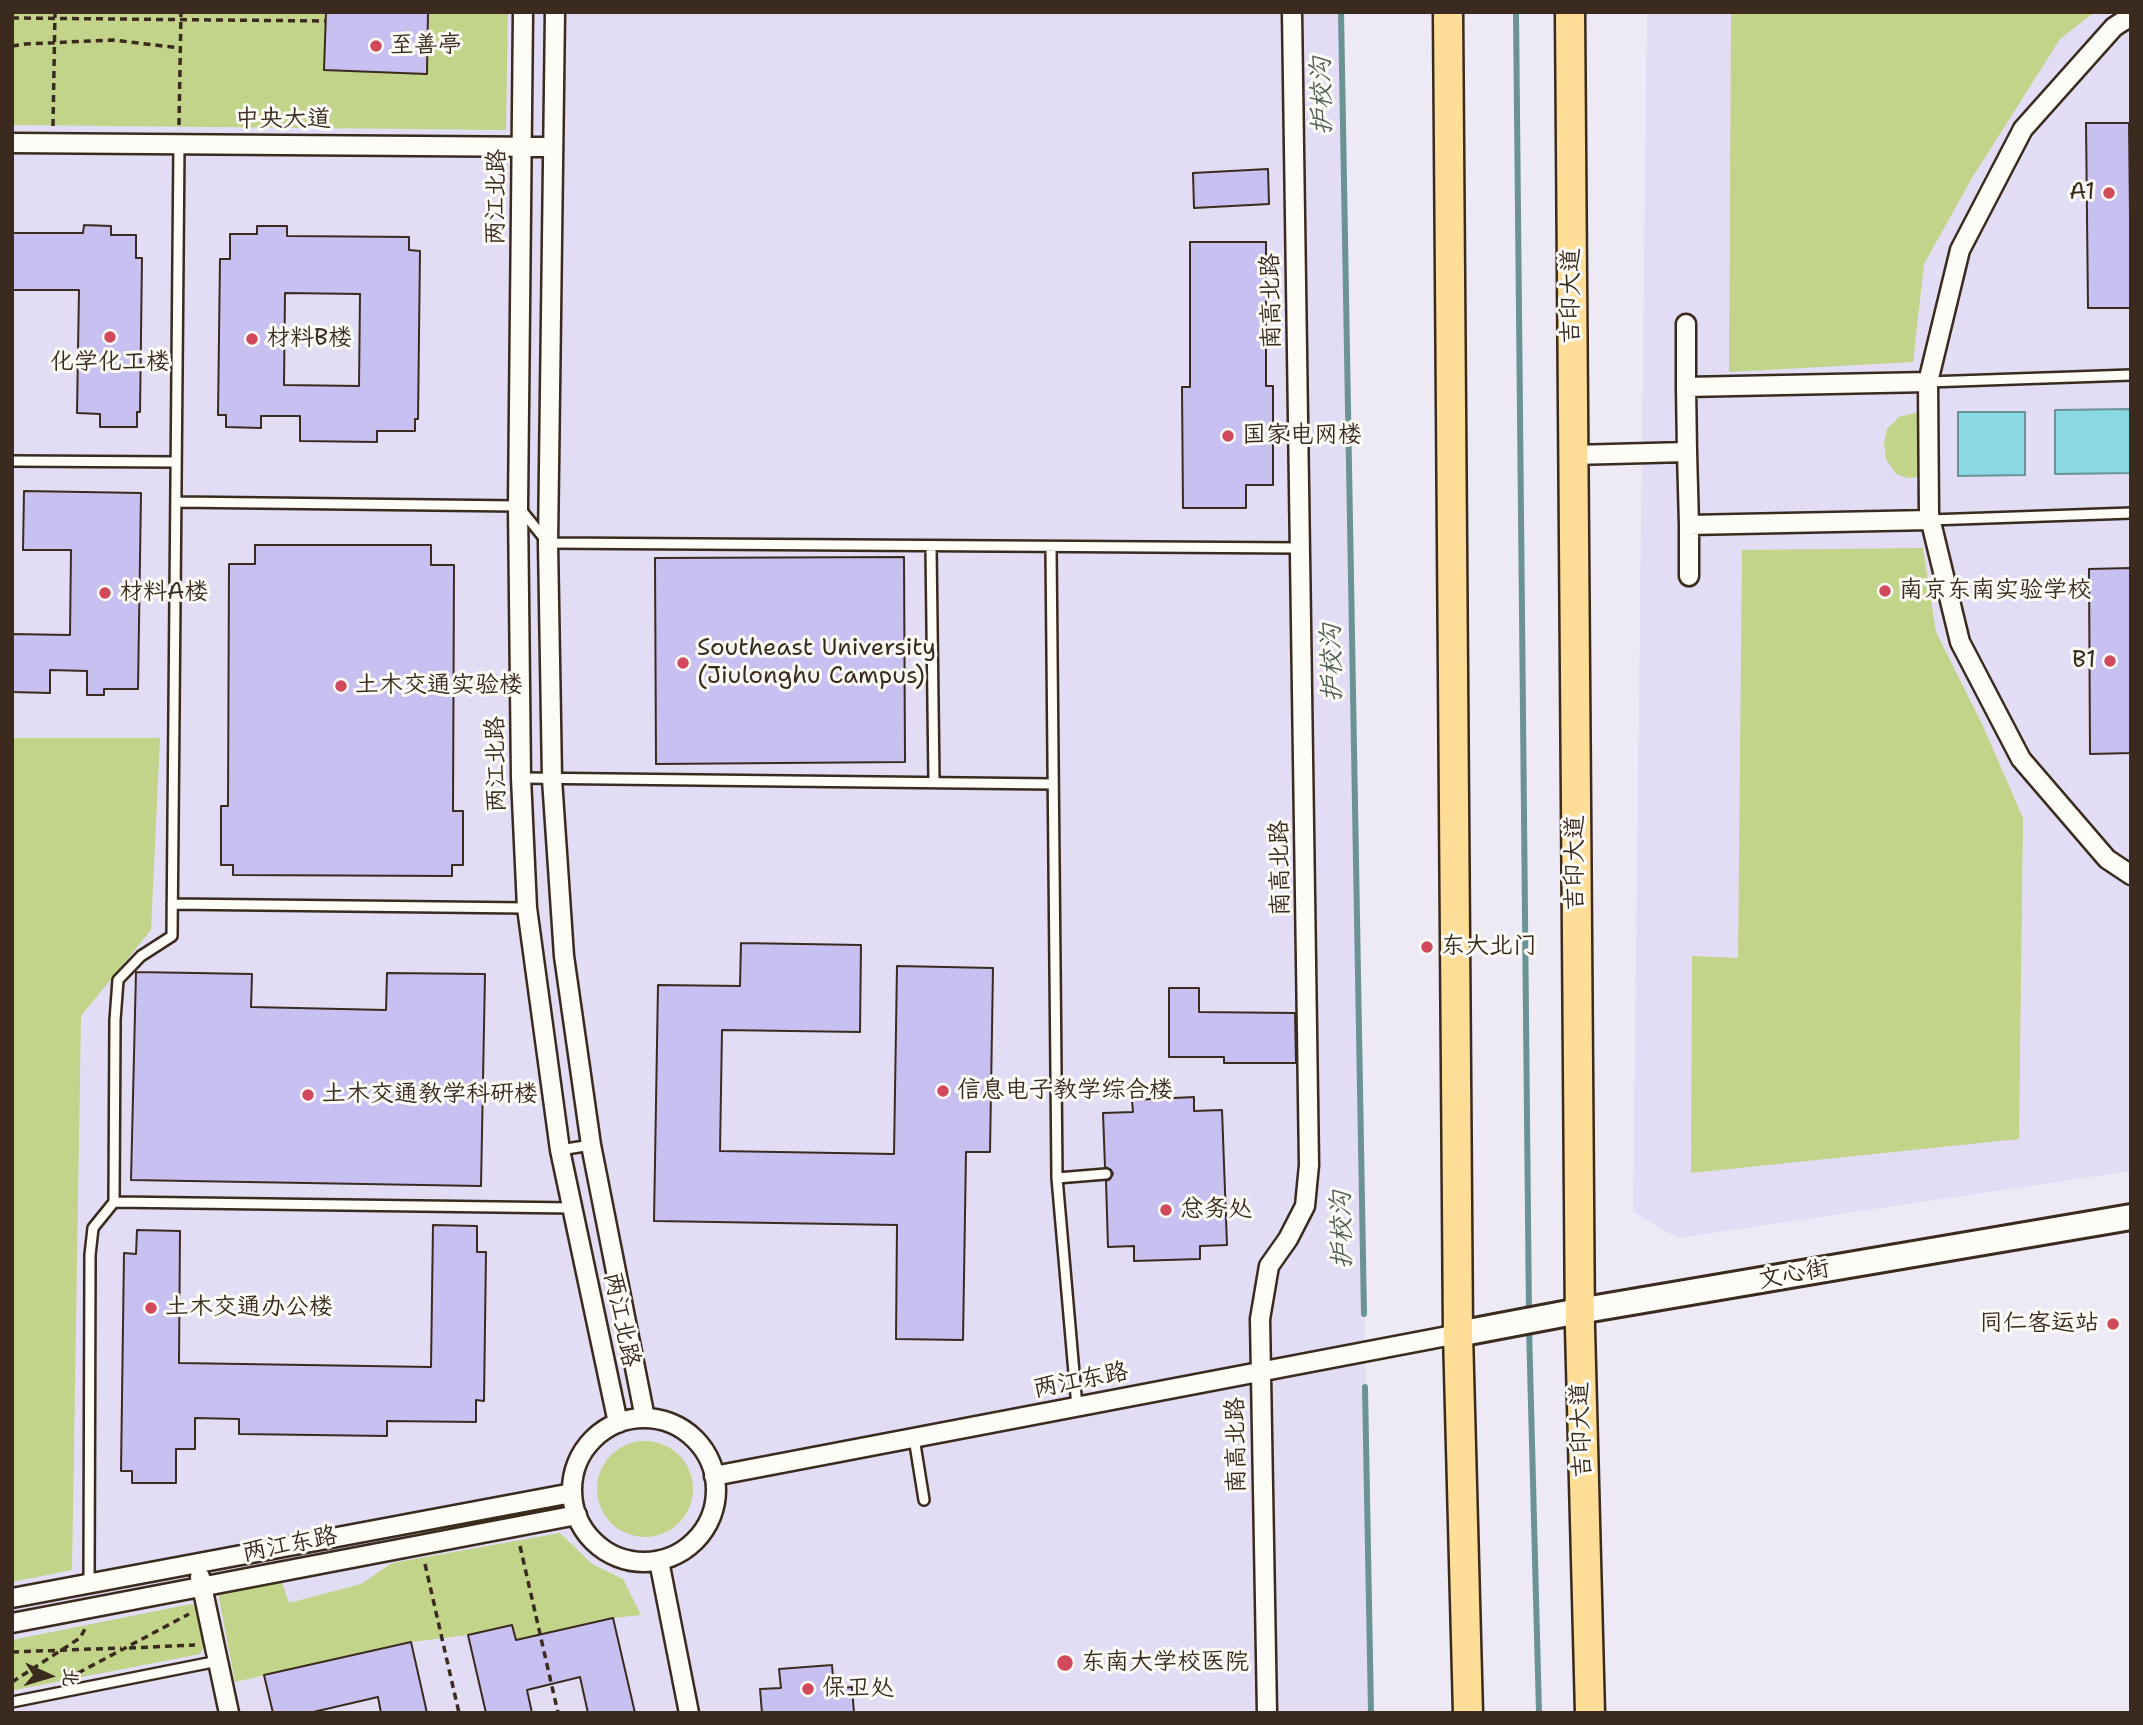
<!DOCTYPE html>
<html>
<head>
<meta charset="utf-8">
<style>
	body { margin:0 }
	#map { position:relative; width:2143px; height:1725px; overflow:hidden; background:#edeaf6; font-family:"Shantell Sans","LXGW WenKai TC",sans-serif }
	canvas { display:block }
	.frame { position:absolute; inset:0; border:14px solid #3b2a1e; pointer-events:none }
	.north { position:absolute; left:14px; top:1641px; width:70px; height:70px; -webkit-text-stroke:5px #fdfcf7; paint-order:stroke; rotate:94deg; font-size:19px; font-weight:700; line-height:28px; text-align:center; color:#3b2a1e }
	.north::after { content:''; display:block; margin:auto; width:24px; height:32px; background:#3b2a1e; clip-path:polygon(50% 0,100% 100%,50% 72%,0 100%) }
</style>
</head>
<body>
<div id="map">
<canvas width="2143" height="1725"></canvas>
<div class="frame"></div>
<div class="north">北</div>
</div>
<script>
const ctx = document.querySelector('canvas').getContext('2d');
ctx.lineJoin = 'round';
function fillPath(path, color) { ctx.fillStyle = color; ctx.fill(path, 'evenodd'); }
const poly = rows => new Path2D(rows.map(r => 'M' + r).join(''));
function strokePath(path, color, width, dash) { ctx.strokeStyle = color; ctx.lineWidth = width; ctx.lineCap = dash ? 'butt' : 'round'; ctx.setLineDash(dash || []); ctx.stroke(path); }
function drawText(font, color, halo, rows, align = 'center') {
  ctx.font = font + ' "Shantell Sans","LXGW WenKai TC",sans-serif'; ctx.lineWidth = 6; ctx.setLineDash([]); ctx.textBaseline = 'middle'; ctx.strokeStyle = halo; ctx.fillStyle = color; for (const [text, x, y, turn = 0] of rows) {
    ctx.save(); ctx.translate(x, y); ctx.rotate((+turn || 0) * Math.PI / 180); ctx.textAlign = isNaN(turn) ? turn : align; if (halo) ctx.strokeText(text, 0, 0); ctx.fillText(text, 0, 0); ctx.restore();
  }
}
const built = poly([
	[12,12,1344,12,1371,1713,12,1713],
	[1647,12,2131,12,2131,1171,1678,1238,1633,1212]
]);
const green = poly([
	[12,12,508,12,506,130,12,125],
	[1731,12,2095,12,2060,39,1972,178,1924,264,1913,362,1729,372],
	[1919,412,1920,477,1907,478,1896,474,1886,459,1884,443,1887,429,1899,417],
	[1923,548,1936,632,1983,726,2023,818,2019,1139,1691,1173,1692,956,1738,958,1742,550],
	[12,738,160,738,151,930,81,1016,72,1570,12,1582],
	'597 1489a48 48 0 1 1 96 0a48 48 0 1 1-96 0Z',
	[560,1533,592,1564,623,1579,641,1615,613,1618,516,1640,512,1625,468,1635,411,1642,235,1682,218,1593,281,1580,289,1603,361,1584,392,1563],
	[191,1604,197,1607,204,1647,200,1654,15,1690,12,1688,12,1640]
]);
const water = poly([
	[2131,409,2131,473,2055,474,2055,410,2131,409],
	[1958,412,2025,412,2025,475,1958,476,1958,412]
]);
const stream = poly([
	[1341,12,1364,1314],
	[1516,12,1529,1316],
	[1529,1327,1539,1713],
	[1365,1387,1371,1713]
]);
const building = poly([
	[326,12,428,12,427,74,324,70,326,12],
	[2086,123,2129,123,2131,308,2088,308,2086,123],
	[1268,169,1269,204,1194,208,1193,173,1268,169],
	[84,225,111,226,111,235,136,235,136,258,142,258,140,412,137,412,137,427,100,427,100,414,77,413,79,290,12,290,12,233,83,233,84,225],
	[257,226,287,226,287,236,409,237,409,250,420,251,418,419,415,419,415,431,377,431,377,442,300,441,300,416,261,416,261,428,226,427,226,415,218,415,220,259,230,259,230,234,257,234,257,226],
	[285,293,360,294,359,386,284,385,285,293],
	[1190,242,1266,242,1266,386,1273,386,1273,485,1246,485,1246,508,1183,508,1182,387,1190,387,1190,242],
	[24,491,141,493,138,689,104,689,104,695,87,695,87,671,50,670,50,693,12,692,12,634,70,635,71,550,23,550,24,491],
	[255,545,431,545,431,565,454,565,453,811,463,811,463,865,452,865,452,876,233,875,233,865,221,865,221,806,228,806,229,564,255,564,255,545],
	[904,557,905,762,656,764,655,558,904,557],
	[2131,568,2131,753,2090,754,2089,569,2131,568],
	[741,943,861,945,860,1032,722,1030,720,1151,894,1154,897,966,993,968,990,1152,966,1152,963,1340,896,1339,897,1225,654,1221,658,985,740,986,741,943],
	[136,972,252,974,251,1007,386,1010,387,973,485,974,481,1186,131,1180,136,972],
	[1169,988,1199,988,1199,1012,1295,1013,1296,1063,1224,1063,1224,1057,1169,1057,1169,988],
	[1194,1097,1194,1111,1222,1110,1227,1245,1200,1246,1200,1259,1134,1261,1134,1246,1108,1247,1106,1181,1110,1179,1113,1174,1111,1170,1105,1167,1103,1113,1133,1112,1132,1100,1194,1097],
	[433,1225,477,1226,477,1252,486,1252,484,1401,476,1400,476,1422,387,1421,387,1436,239,1434,239,1419,195,1418,195,1449,176,1449,176,1483,132,1483,132,1471,121,1471,124,1253,136,1254,137,1230,180,1231,179,1363,431,1367,433,1225],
	[613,1618,635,1713,588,1713,580,1677,527,1690,532,1713,486,1713,468,1635,512,1625,516,1640,613,1618],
	[411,1642,427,1713,381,1713,378,1697,309,1713,273,1713,264,1675,411,1642],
	[832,1665,834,1689,852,1687,854,1713,762,1713,760,1689,781,1688,779,1669,832,1665]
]);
const path = poly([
	[12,18,326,21],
	[12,46,25,44,113,40,180,48],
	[179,125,181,12],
	[53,126,55,12],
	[520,1546,558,1713],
	[425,1564,459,1713],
	[129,1648,195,1645],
	[12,1652,121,1648],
	[78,1673,189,1614],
	[12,1682,80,1638,86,1627]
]);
const lane = poly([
	[1928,382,2131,375],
	[12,461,176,462],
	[176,502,518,506,548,543,1300,548],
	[1930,520,2131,513],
	[931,547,934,782],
	[1051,548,1057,1178,1077,1407],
	[521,778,1053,784],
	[172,904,527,908],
	[560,1150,591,1145],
	[1057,1178,1106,1174],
	[114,1202,573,1208],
	[914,1438,924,1500],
	[89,1584,90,1255,93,1228,114,1202,115,1020,118,980,141,956,172,936,179,144],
	[12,1702,218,1661]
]);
const street = poly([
	[523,12,518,506,521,778,527,908,560,1150,618,1423],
	[555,12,548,543,552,779,564,956,591,1145,645,1418],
	[2131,16,2114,27,2023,129,1960,250,1928,382,1929,514,1960,642,2021,759,2107,859,2131,875],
	[12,143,553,147],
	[1686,324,1686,387],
	[1687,452,1689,525,1930,520],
	[1573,455,1687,452,1686,387,1928,382],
	[1689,576,1689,525],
	'572 1490a72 72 0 1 1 144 0a72 72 0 1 1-144 0Z',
	[714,1476,1458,1334],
	[659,1561,689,1713],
	[200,1577,229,1713],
	[12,1598,572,1493],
	[12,1623,577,1515],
	[1267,1713,1260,1319,1269,1266,1288,1239,1305,1206,1309,1165,1292,12]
]);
const secondary = poly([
	[1458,1334,1579,1311,2131,1217]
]);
const primary = poly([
	[1448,12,1458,1334,1468,1713],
	[1570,12,1580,1328,1590,1713]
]);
const markers = [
	[376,46,7,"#d1495b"],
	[2109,193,7,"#d1495b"],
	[110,337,7,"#d1495b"],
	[252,339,7,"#d1495b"],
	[1228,436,7,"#d1495b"],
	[1885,591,7,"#d1495b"],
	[105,593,7,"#d1495b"],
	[2110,661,7,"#d1495b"],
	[683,663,7,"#d1495b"],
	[341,686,7,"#d1495b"],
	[1427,947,7,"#d1495b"],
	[943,1091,7,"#d1495b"],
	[308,1095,7,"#d1495b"],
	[1166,1210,7,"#d1495b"],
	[151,1308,7,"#d1495b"],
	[2113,1324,7,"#d1495b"],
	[1065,1663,9,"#d1495b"],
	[808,1689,7,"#d1495b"]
];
const poiNames = [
	["至善亭",390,46],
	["A1",2095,193,"right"],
	["材料B楼",266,339],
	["化学化工楼",110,363,"center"],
	["国家电网楼",1242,436],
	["南京东南实验学校",1899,591],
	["材料A楼",119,593],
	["Southeast University",697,649],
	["(Jiulonghu Campus)",697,677],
	["B1",2096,661,"right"],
	["土木交通实验楼",355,686],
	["东大北门",1441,947],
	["信息电子教学综合楼",957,1091],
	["土木交通教学科研楼",322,1095],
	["总务处",1180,1210],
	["土木交通办公楼",165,1308],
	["同仁客运站",2099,1324,"right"],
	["东南大学校医院",1081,1663],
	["保卫处",822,1689]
];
const streetNames = [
	["中央大道",283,120],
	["两江北路",497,197,-89],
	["吉印大道",1572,296,-90],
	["南高北路",1272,301,-91],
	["两江北路",497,764,-91],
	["吉印大道",1576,863,-90],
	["南高北路",1281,868,-91],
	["文心街",1794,1275,-10],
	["两江北路",621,1320,78],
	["两江东路",1081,1381,-11],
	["吉印大道",1582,1430,-92],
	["南高北路",1237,1445,-91],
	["两江东路",290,1545,-11]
];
const waterNames = [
	["护校沟",1323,96,-91],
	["护校沟",1333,663,-91],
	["护校沟",1343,1230,-91]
];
fillPath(built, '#e2ddf5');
fillPath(green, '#c2d489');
fillPath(water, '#89d9e3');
strokePath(water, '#6a9394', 2);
strokePath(stream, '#6a9394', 6);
fillPath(building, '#c9c0f2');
strokePath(building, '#3b2a1e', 2);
strokePath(lane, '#3b2a1e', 14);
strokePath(street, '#3b2a1e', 23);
strokePath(secondary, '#3b2a1e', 30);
strokePath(primary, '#3b2a1e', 33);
strokePath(path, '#3b2a1e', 3.5, [7, 5]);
strokePath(lane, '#fdfcf7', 9);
strokePath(street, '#fdfcf7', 18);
strokePath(secondary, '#fdfcf7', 24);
strokePath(primary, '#fedd96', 28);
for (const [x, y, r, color] of markers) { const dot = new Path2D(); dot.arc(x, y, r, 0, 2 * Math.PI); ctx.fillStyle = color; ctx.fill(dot); strokePath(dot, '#fdfcf7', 2.5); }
drawText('24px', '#3b2a1e', '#fdfcf7', poiNames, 'left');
drawText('24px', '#3b2a1e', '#fdfcf7', streetNames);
drawText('italic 26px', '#525f59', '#fdfcf7', waterNames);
</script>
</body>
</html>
